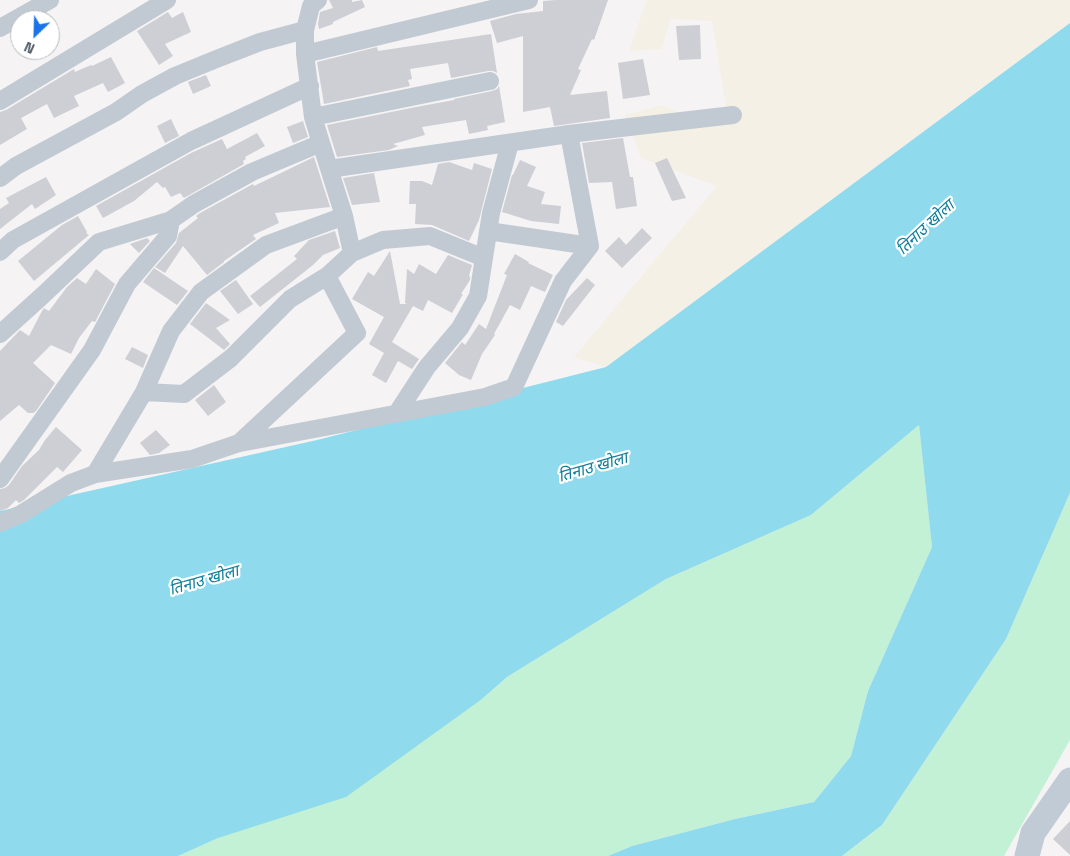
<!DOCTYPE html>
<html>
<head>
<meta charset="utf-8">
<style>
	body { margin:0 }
	#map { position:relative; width:1070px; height:856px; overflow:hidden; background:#f5f3f3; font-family:"Space Grotesk",sans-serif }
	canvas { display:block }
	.north { position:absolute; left:10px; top:10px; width:50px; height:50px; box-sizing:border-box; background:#fff; border:1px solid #b7bbc0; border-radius:50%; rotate:204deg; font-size:14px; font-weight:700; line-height:20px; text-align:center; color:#4a5661 }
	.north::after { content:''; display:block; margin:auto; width:18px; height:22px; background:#1a73e8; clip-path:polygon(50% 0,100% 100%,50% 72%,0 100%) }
</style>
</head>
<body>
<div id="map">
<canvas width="1070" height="856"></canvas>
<div class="north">N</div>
</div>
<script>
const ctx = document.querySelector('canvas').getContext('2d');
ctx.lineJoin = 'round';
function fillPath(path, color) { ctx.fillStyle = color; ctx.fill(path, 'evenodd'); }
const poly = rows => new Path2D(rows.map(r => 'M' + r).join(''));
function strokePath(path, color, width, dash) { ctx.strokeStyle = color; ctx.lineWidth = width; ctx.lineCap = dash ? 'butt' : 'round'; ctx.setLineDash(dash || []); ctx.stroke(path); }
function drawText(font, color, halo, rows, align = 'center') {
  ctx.font = font + ' "Space Grotesk","Noto Sans Devanagari",sans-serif'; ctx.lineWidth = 4.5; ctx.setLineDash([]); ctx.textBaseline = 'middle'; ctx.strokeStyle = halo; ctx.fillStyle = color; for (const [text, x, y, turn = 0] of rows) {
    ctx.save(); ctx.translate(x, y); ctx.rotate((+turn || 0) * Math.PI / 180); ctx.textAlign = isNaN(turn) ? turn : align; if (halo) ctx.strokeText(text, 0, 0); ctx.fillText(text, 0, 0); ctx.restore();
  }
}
const green = poly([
	[919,425,932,547,868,691,851,756,814,802,735,819,632,846,608,856,178,856,218,838,482,699,507,677,666,579,811,515],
	[1070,493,1070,740,1004,856,842,856,882,825,1006,639]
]);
const sand = poly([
	[647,0,1070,0,1070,23,606,367,574,357,717,186,641,158,625,115,662,105,685,115,726,107,712,21,670,19,662,49,629,51]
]);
const water = poly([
	[1070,23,1070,493,1006,639,882,825,842,856,608,856,632,846,735,819,814,802,851,756,868,691,932,547,919,425,811,515,666,579,507,677,482,699,346,797,218,838,178,856,0,856,0,511,317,440,606,367]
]);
const building = poly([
	[329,0,352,0,352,2,362,0,365,7,333,22,333,24,319,29,318,24,320,12,333,8],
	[556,0,608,0,594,40,592,39,578,69,581,70,570,95,607,91,610,118,554,126,550,107,523,112,523,36,497,43,490,21,516,14,543,11,543,1],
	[168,12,172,18,183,12,191,32,165,44,173,56,159,65,137,31],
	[700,25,701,59,679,60,676,26],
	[491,34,497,73,493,71,488,71,451,78,448,63,410,69,412,79,408,80,410,86,324,104,317,62,377,47,378,51],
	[111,57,125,83,108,92,103,83,74,96,79,106,54,118,47,104,21,118,27,129,0,145,0,112,6,110,74,69,75,72,91,65,92,66],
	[643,59,650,95,623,99,618,63],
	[206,75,211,86,193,94,188,82],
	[499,86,505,122,487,126,488,130,469,134,466,120,422,127,425,135,393,144,398,146,389,150,337,157,327,125,416,107,454,100,454,99,492,91,497,89],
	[171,119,179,136,165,143,157,126],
	[303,121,308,137,293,143,287,127],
	[257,133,265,146,245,157,246,159,243,161,244,164,184,198,180,193,171,197,165,187,163,188,157,182,134,201,103,218,96,206,191,153,222,139,227,149],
	[623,138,630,177,633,177,637,206,616,209,612,182,589,183,582,143],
	[314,157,330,207,275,213,279,223,253,235,256,239,224,261,224,262,207,275,183,246,165,273,155,267,176,243,179,233,198,218,196,216,200,213,253,184,254,186],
	[667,158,686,198,672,201,655,163],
	[520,160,536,167,527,186,545,192,541,204,561,206,559,224,531,221,502,212,512,175,513,175],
	[449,162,472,170,474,163,492,169,479,220,469,241,432,225,415,224,416,204,409,204,410,181,422,181,432,185,438,164],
	[374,173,380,202,352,205,343,178],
	[46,177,56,195,35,209,32,204,0,229,0,209,9,203,6,198],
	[78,216,87,232,86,233,89,235,34,281,18,261,62,225],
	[642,228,652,238,622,268,605,251,619,237,626,245],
	[335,231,340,248,323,255,313,265,260,307,250,296,297,259,294,256,309,240],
	[147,238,150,241,139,253,130,244],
	[390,251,400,304,407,304,405,303,407,269,414,274,419,264,436,274,448,255,472,265,469,276,470,277,470,280,461,294,463,294,452,313,428,300,423,311,413,306,392,342,419,359,412,369,398,361,386,383,372,375,384,353,369,344,384,317,352,299,368,272,374,276],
	[515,254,529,262,528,263,553,275,545,292,531,286,520,310,510,305,494,334,495,335,482,354,471,380,459,375,445,363,462,342,465,345,479,324,486,329,507,275,504,274],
	[154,268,188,291,177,305,143,282],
	[96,269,115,284,95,322,92,321,79,338,71,354,51,345,33,363,55,383,36,411,33,413,28,413,19,405,0,421,0,351,20,330,29,336,42,311,44,308,49,311,67,287,77,278,86,284],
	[587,278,595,285,563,326,556,322,566,300],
	[236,280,253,304,238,314,220,291],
	[206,303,230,320,216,328,230,344,224,350,190,324],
	[132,347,148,355,143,368,125,359],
	[214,385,226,402,208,416,195,400],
	[56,427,82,450,63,472,57,467,24,500,19,503,16,500,8,508,0,511,0,489,5,488,9,485,22,466,39,450,45,440],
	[156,430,170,445,159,453,150,455,140,443],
	[1070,821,1070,855,1053,839]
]);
const minor = poly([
	[0,28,50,0],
	[305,54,529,0],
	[0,101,167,0],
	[313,117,490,81],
	[329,169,569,134,733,115],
	[0,178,16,166,116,112,142,94,175,76,214,60,260,42,305,30],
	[488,231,590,246],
	[0,252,13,240,191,141,310,86],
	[352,253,383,240,430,236,484,258],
	[0,334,42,296,99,242,171,220,194,204,252,172,321,143,313,117,305,54,305,30,311,6,318,0],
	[144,392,184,394,231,358,290,299,327,276],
	[397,413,427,367,460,328,478,296,491,213,510,143],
	[240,443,485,397,514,387,563,281,590,246,569,134],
	[95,474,144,392,171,331,201,292,266,245,344,216],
	[0,479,92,350,127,284,168,236,171,220],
	[0,523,21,514,71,483,95,474,192,459,239,443,357,333,327,276,352,253,344,216,321,143]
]);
const secondary = poly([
	[1027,856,1033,833,1070,780]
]);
const waterNames = [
	["तिनाउ खोला",926,228,-43],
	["तिनाउ खोला",593,468,-16],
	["तिनाउ खोला",204,581,-16]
];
fillPath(green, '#c3f1d5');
fillPath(sand, '#f5f0e5');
fillPath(water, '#90daee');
fillPath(building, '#cdcfd5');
strokePath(minor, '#c1cad2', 18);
strokePath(secondary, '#c1cbd6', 25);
drawText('italic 16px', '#0c7c9b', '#fff', waterNames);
</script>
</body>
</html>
